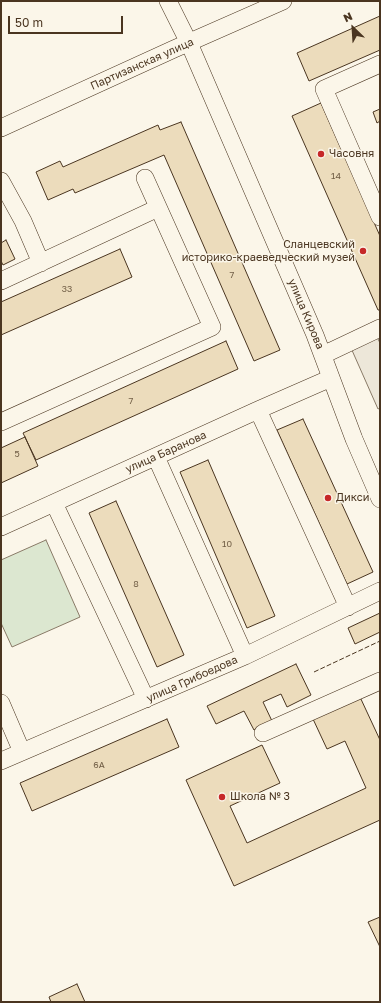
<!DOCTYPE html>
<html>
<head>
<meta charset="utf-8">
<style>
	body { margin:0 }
	#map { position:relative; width:381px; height:1003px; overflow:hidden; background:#fbf6e9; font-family:"Golos Text",sans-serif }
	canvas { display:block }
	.frame { position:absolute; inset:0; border:2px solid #4a3520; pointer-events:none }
	.north { position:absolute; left:333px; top:8px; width:40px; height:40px; -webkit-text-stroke:3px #fbf6e9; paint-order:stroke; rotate:335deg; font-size:11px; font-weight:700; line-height:16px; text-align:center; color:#4a3520 }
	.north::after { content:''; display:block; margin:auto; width:14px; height:18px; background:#4a3520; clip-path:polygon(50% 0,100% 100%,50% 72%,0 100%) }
	.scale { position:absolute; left:8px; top:16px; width:115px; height:18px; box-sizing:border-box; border:2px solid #4a3520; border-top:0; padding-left:5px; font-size:12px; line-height:14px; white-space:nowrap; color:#4a3520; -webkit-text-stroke:3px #fbf6e9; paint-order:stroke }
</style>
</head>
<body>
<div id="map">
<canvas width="381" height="1003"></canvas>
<div class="frame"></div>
<div class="north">N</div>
<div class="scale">50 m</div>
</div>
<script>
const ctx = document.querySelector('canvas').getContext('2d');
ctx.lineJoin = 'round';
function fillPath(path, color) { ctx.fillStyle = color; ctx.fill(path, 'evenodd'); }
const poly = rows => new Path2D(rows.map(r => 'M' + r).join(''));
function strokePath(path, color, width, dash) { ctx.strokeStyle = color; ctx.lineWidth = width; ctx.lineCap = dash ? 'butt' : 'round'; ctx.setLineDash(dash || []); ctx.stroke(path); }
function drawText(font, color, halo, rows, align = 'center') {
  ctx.font = font + ' "Golos Text",sans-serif'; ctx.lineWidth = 3; ctx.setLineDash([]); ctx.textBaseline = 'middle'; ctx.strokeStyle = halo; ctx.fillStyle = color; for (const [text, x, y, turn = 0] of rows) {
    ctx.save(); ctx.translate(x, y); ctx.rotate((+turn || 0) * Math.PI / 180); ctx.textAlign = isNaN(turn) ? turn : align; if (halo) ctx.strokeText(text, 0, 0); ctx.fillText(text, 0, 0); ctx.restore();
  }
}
const green = poly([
	[46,540,80,617,12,647,1,623,1,560,46,540]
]);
const parking = poly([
	[377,337,380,343,380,408,378,409,351,348,377,337]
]);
const building = poly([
	[380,16,380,50,309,81,297,53,380,16],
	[321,103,380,236,380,310,378,310,292,116,321,103],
	[380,109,380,121,377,123,373,112,380,109],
	[181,122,280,350,254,361,164,155,75,193,73,189,48,200,36,172,60,161,63,167,158,125,160,130,181,122],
	[6,240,15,259,3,265,1,261,1,243,6,240],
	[120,249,132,277,1,335,1,302,120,249],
	[226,341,238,369,36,460,23,433,226,341],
	[303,419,373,572,347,584,277,430,303,419],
	[25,437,38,466,1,483,1,448,25,437],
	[208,460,275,616,247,628,180,472,208,460],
	[116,501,184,655,157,667,89,513,116,501],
	[380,613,380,632,355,644,348,628,380,613],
	[296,664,311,695,287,707,281,694,263,702,272,721,254,730,244,711,216,724,207,706,296,664],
	[360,697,380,740,380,820,234,886,186,780,262,745,280,783,230,806,247,843,366,788,345,741,327,749,313,719,360,697],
	[167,719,179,747,32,811,20,783,167,719],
	[380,917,380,947,368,922,380,917],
	[77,984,85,1002,51,1002,49,997,77,984]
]);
const minor = poly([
	[168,1,189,43,315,335,354,439,380,499],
	[380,64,324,89,380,217],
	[1,128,174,49,283,1],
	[1,181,23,221,41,263],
	[1,281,158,208],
	[323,355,380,328],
	[258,410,348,607],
	[1,422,212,327,145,178],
	[156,457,245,656],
	[54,503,146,699],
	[1,527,258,410,331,378],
	[1,703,22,752],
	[263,733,380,681],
	[1,761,245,656,380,591]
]);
const fence = poly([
	[314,672,380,641]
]);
const markers = [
	[321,154,4,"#c62828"],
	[363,251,4,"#c62828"],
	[328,498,4,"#c62828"],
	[222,797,4,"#c62828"]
];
const numberNames = [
	["14",336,176],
	["7",232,275],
	["33",67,289],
	["7",131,401],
	["5",17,454],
	["10",227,544],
	["8",136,584],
	["6А",99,765]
];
const streetNames = [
	["Партизанская улица",142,64,-24],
	["улица Кирова",306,314,67],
	["улица Баранова",166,452,-24],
	["улица Грибоедова",192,679,-24]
];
const poiNames = [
	["Часовня",329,154],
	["Сланцевский",355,245,"right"],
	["историко-краеведческий музей",355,258,"right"],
	["Дикси",336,498],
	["Школа № 3",230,797]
];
fillPath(green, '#dce7d0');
strokePath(green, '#887966', 1);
fillPath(parking, '#ede7d9');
strokePath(parking, '#887966', 1);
fillPath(building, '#ecdcbc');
strokePath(building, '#4a3520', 1);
strokePath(minor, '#4a3520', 18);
strokePath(minor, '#fbf6e9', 17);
strokePath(fence, '#4a3520', 1, [5, 2]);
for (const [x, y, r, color] of markers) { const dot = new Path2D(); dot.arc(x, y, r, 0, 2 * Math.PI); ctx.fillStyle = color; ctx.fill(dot); strokePath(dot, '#fbf6e9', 1.5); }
drawText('9px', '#725f47', null, numberNames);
drawText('11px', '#4a3520', '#fbf6e9', streetNames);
drawText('11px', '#4a3520', '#fbf6e9', poiNames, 'left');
</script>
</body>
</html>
